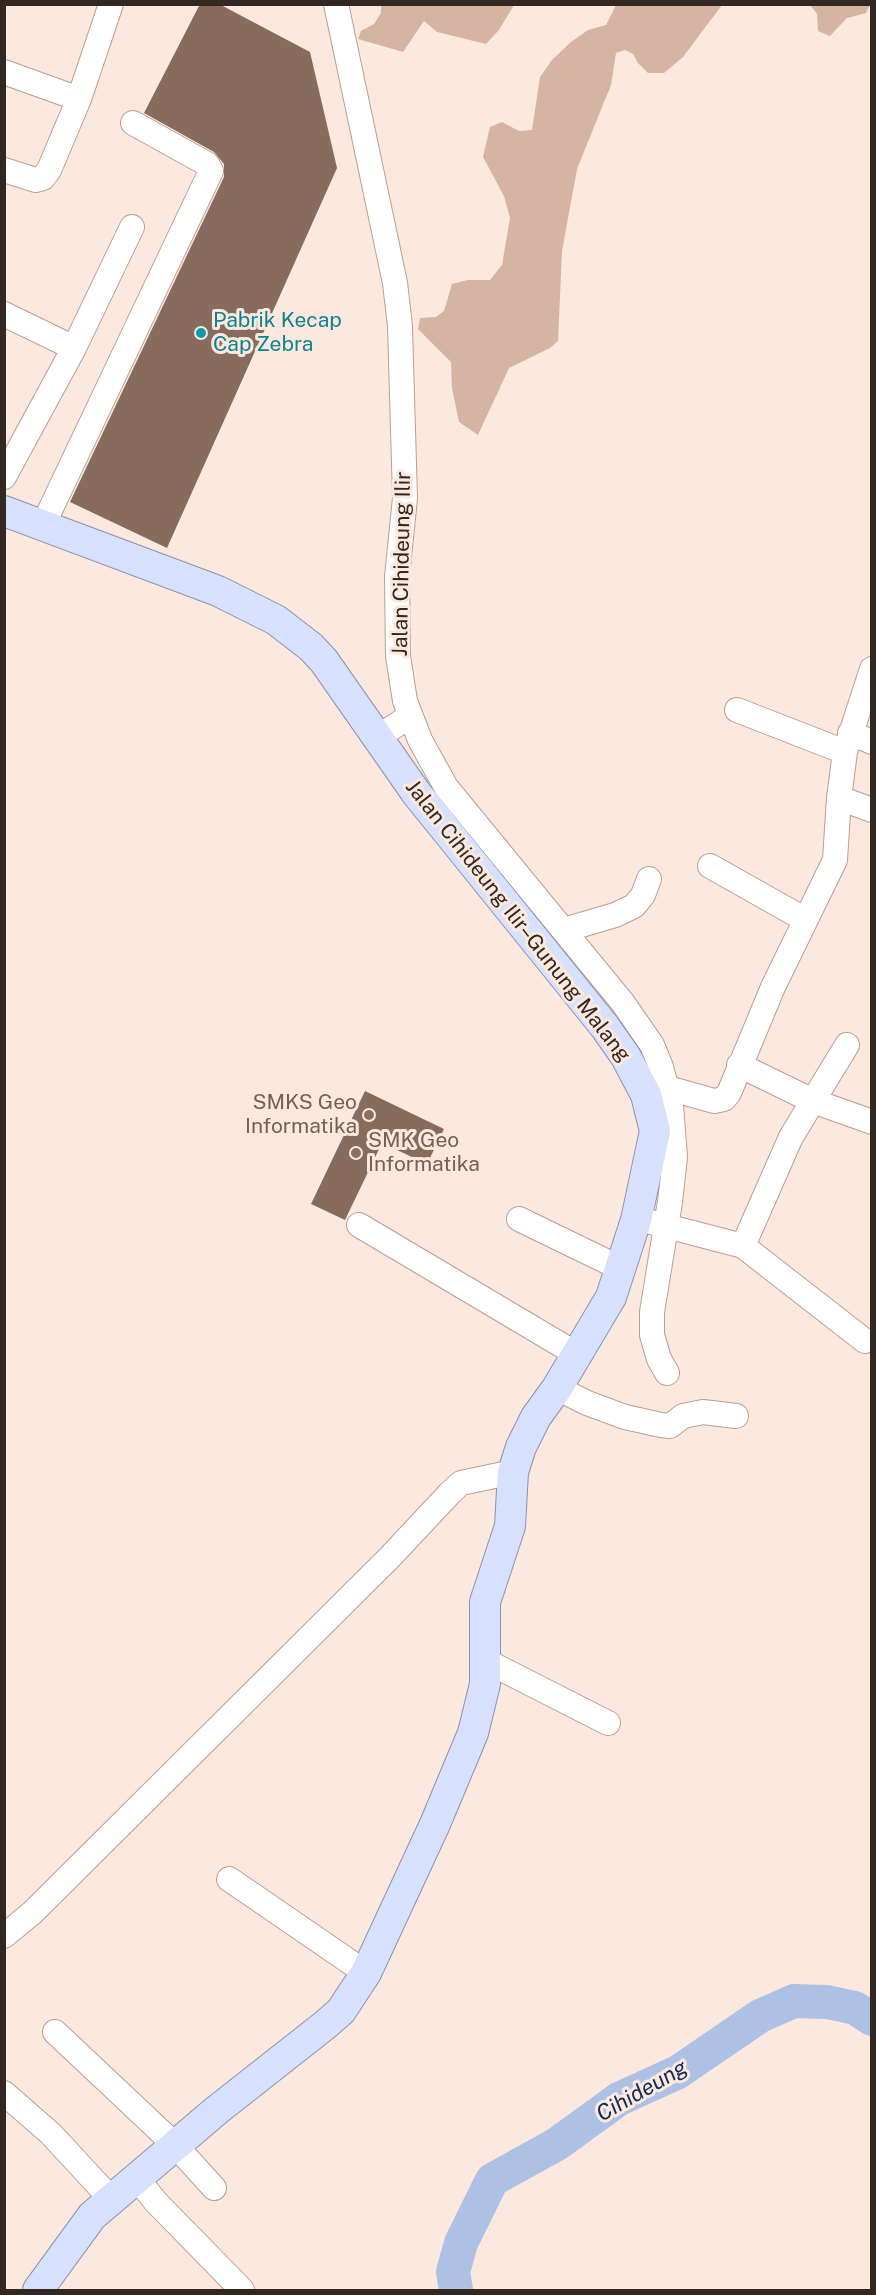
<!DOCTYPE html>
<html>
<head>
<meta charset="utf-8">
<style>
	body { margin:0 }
	#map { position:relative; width:876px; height:2295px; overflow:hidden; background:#fbe8de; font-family:"Public Sans",sans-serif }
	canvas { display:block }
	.frame { position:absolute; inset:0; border:6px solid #322721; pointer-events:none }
</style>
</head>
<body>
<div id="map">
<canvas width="876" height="2295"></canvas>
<div class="frame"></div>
</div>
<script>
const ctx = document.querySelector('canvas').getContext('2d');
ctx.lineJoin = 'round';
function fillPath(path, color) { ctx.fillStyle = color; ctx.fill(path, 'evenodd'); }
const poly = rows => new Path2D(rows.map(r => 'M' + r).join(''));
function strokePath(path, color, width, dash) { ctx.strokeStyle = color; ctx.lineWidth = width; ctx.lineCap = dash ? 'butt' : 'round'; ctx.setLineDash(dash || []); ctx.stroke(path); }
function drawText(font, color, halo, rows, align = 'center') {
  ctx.font = font + ' "Public Sans",sans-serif'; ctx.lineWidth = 6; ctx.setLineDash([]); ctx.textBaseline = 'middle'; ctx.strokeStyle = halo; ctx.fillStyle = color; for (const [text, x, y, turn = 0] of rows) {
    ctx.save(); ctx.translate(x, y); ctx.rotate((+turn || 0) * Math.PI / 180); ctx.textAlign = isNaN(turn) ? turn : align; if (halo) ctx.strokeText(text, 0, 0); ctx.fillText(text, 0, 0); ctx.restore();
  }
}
const green = poly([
	[381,5,381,4,514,5,499,30,486,44,437,32,424,21,403,52,358,39,361,31,374,24,381,13],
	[616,5,722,5,683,57,664,73,648,73,638,63,633,54,625,50,616,53,611,85,577,169,562,251,558,341,550,348,509,368,478,435,459,422,452,388,451,362,418,329,420,318,436,317,444,311,452,284,468,280,490,280,502,265,510,218,504,196,483,157,490,127,502,122,519,131,532,130,540,77,552,60,571,42,588,30,606,25],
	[810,5,870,5,866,13,847,18,830,36,818,31,817,14]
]);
const river = poly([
	[456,2290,453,2272,461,2243,492,2180,557,2144,619,2099,678,2072,760,2016,794,2001,827,2002,855,2008,872,2019]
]);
const building = poly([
	[200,4,219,4,310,52,337,168,167,548,70,502,224,177,224,164,214,152,144,113],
	[365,1091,444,1129,427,1164,382,1143,345,1220,311,1204]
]);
const minor = poly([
	[336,4,395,283,400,326,405,498,397,577,398,656,405,701,420,740,446,787,623,1003,652,1045,661,1067,671,1105,675,1157,670,1202,652,1312,652,1335,659,1359,667,1373],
	[4,72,79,99],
	[4,170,36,180,43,178,49,170,79,99,111,4],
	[4,314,74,348],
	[4,477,74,348,132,227],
	[43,525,211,171,207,164,133,123],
	[850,733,872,742],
	[378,737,410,716],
	[845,752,872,669],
	[839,798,872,810],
	[710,866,804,919],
	[564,930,615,915,634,906,643,895,649,879],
	[739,1065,813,1101,872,1122],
	[668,1088,714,1101,724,1099,729,1093,773,987,835,860,839,798,845,752,737,710],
	[519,1219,620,1268],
	[651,1222,743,1246,865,1341],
	[359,1225,578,1355],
	[743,1246,791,1137,847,1045],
	[557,1388,587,1403,625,1417,661,1425,670,1426,683,1416,703,1412,736,1416],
	[486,1661,608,1723],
	[229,1879,366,1973],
	[4,1936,32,1913,390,1557,450,1493,461,1483,513,1472],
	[55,2032,175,2145,214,2188],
	[4,2093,51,2134,112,2200],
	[137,2178,155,2201,242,2290]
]);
const major = poly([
	[4,511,218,591,276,620,311,647,324,661,417,794,605,1027,626,1057,646,1095,655,1131,636,1220,611,1297,557,1388,536,1417,521,1447,513,1472,510,1526,485,1602,485,1684,473,1733,435,1824,366,1973,341,2011,325,2025,217,2110,92,2216,38,2290]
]);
const markers = [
	[201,333,6,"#0f9aa8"],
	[369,1115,6,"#8d6e63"],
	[356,1153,6,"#8d6e63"]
];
const cultureNames = [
	["Pabrik Kecap",213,321],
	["Cap Zebra",213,345]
];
const streetNames = [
	["Jalan Cihideung Ilir",402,564,-89],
	["Jalan Cihideung Ilir–Gunung Malang",518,921,52]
];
const educationNames = [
	["SMKS Geo",357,1103],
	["Informatika",357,1127],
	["SMK Geo",368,1141,"left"],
	["Informatika",368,1165,"left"]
];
const waterNames = [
	["Cihideung",642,2091,-30]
];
fillPath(green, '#d6b4a3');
strokePath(river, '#acc1e3', 34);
fillPath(building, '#876c5e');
strokePath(minor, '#bc9f91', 26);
strokePath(major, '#8c92ae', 32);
strokePath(minor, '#fff', 24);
strokePath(major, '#d7e0fc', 30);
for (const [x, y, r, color] of markers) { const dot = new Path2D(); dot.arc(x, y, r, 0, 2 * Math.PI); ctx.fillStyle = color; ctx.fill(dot); strokePath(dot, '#fbe8de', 2); }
drawText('21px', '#0d838f', '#fbe8de', cultureNames, 'left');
drawText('21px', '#322721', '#fbe8de', streetNames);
drawText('21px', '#785e54', '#fbe8de', educationNames, 'right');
drawText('italic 22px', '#102b56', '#fbe8de', waterNames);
</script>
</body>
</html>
